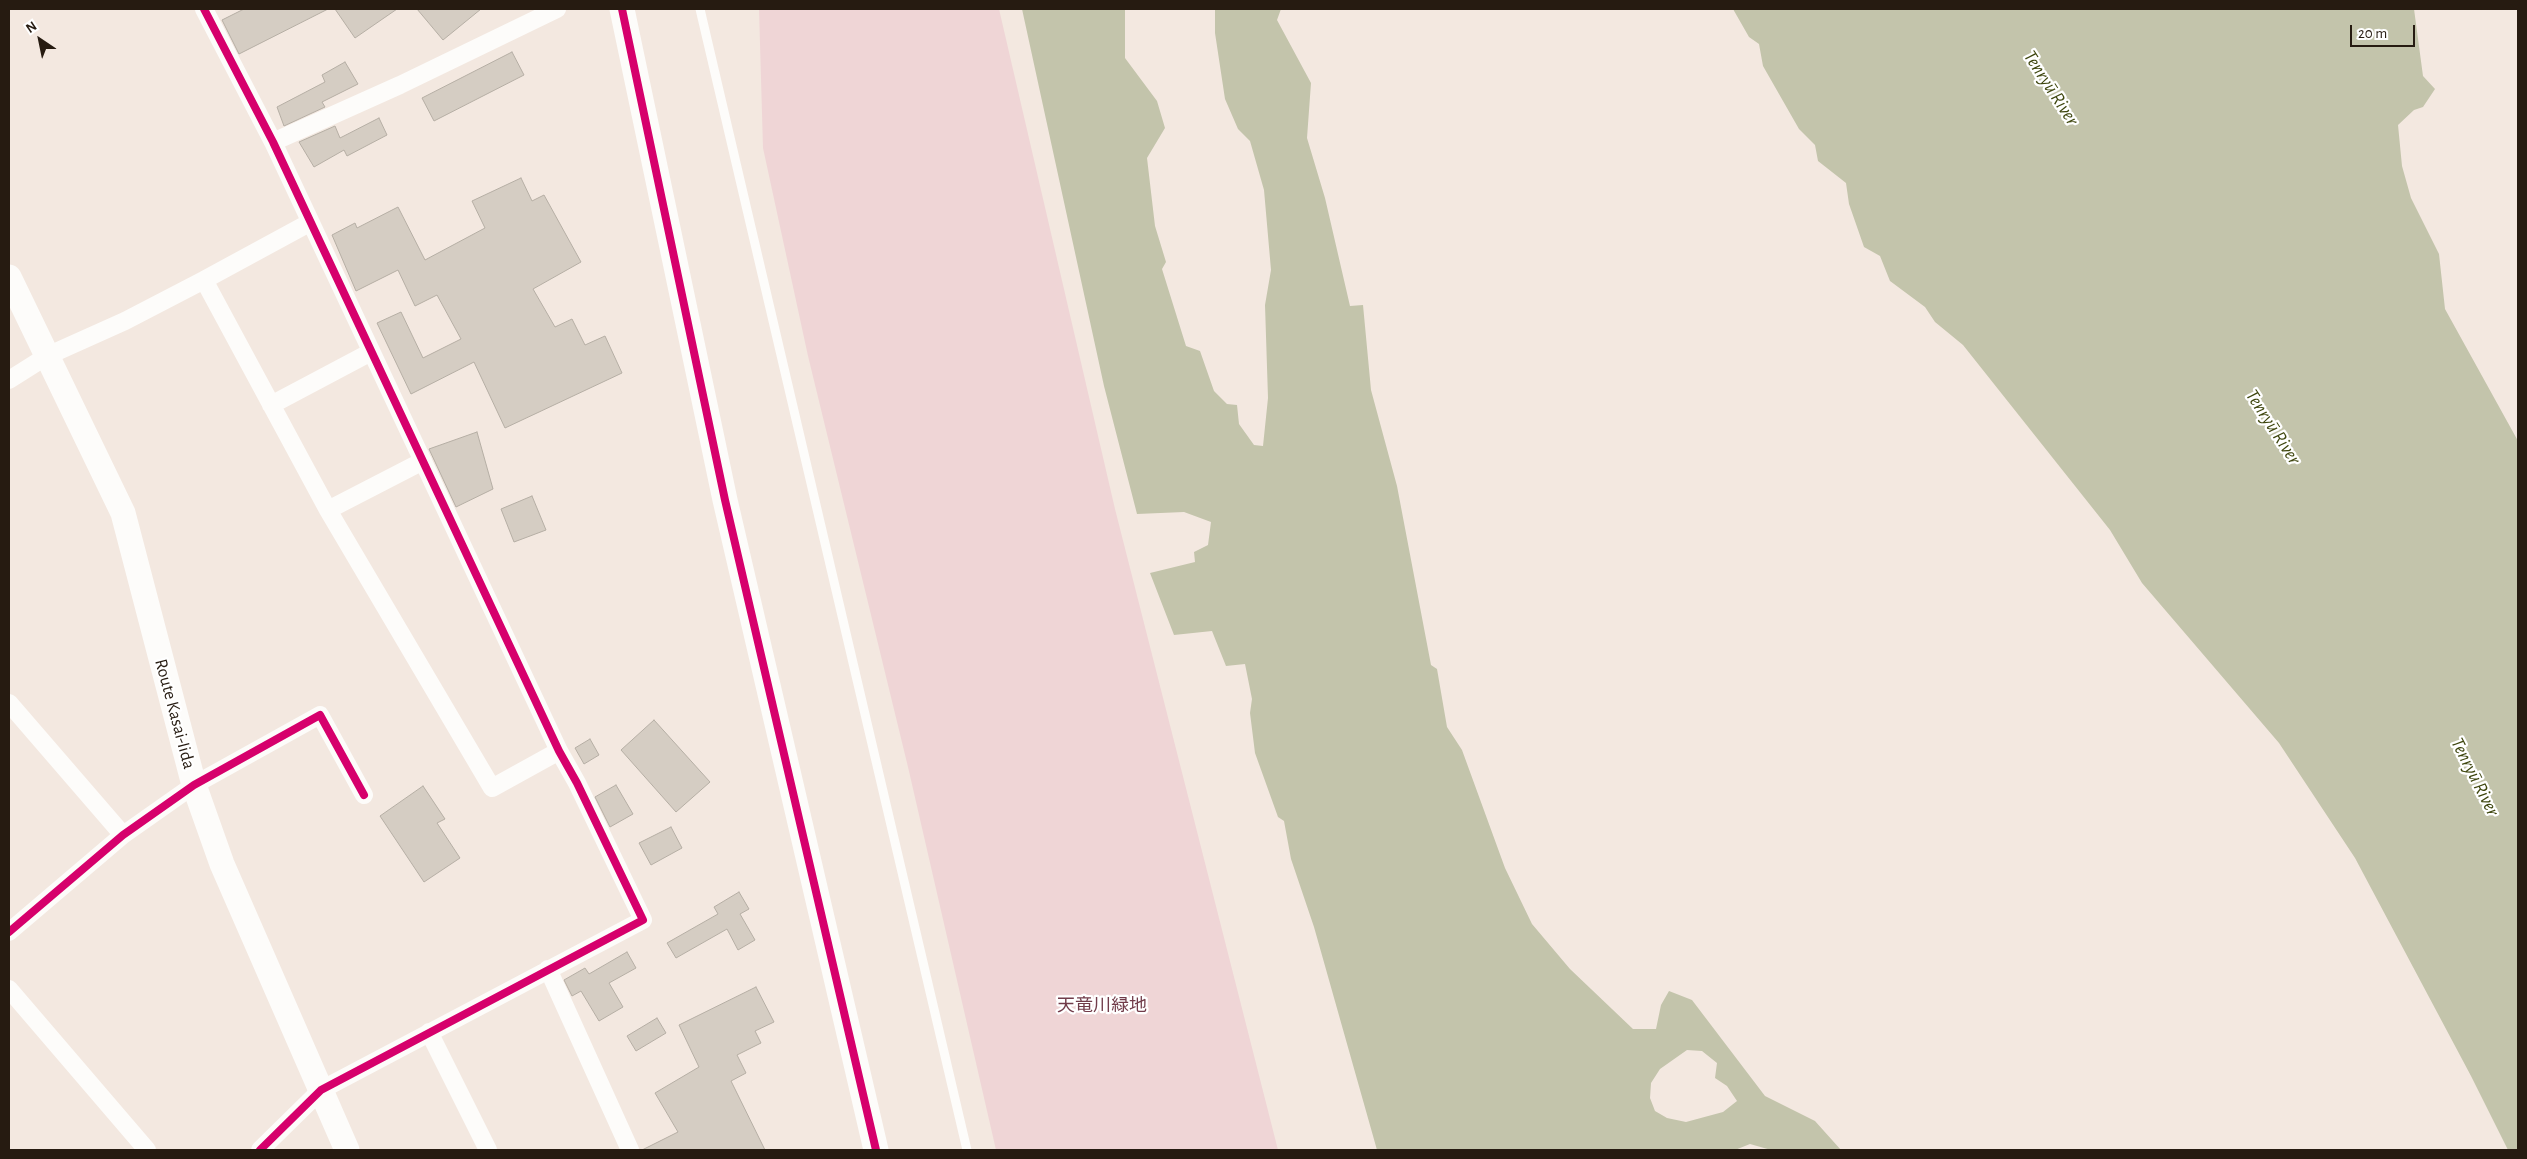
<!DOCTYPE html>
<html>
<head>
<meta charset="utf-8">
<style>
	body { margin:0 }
	#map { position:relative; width:2527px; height:1159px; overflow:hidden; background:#f3e8e0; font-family:"Alegreya Sans",sans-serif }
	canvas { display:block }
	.frame { position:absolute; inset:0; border:10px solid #261b11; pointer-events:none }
	.north { position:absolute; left:15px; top:15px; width:50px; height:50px; -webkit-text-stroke:4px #fff; paint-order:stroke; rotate:326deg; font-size:14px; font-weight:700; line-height:20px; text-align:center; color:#261b11 }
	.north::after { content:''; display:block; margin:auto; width:18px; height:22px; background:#261b11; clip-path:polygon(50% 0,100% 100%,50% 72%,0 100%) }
	.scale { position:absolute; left:2350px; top:25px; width:65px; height:22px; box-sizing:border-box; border:2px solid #261b11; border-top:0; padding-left:6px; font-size:15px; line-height:18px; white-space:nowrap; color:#261b11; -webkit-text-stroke:4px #fff; paint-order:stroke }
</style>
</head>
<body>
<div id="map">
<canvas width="2527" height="1159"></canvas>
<div class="frame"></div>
<div class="north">N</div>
<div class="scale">20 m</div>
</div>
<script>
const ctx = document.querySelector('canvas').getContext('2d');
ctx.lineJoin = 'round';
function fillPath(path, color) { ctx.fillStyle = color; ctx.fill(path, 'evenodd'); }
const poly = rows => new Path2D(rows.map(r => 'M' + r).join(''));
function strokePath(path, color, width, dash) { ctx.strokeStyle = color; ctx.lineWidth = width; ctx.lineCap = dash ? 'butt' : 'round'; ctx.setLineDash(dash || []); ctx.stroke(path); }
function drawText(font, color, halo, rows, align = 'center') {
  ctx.font = font + ' "Alegreya Sans","Noto Sans JP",sans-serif'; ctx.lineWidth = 4.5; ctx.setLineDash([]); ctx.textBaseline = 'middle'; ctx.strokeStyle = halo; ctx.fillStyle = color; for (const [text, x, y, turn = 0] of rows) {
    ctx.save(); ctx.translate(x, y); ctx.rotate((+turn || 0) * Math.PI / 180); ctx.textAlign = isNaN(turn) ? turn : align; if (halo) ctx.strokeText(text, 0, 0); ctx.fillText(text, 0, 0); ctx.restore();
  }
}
const green = poly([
	[759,9,999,9,1115,509,1278,1150,996,1150,908,767,808,356,763,148]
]);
const water = poly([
	[1022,9,1125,9,1125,58,1157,101,1165,128,1147,158,1155,226,1166,262,1162,269,1186,346,1200,351,1214,391,1227,404,1237,405,1239,424,1254,445,1263,446,1268,398,1265,305,1271,270,1264,190,1250,141,1238,129,1225,99,1215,33,1215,9,1281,9,1277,20,1311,83,1307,138,1325,198,1350,306,1363,305,1371,390,1397,486,1431,665,1437,669,1447,727,1462,750,1505,868,1532,924,1570,969,1633,1029,1656,1029,1661,1005,1669,991,1692,1000,1765,1096,1815,1121,1841,1150,1771,1150,1750,1144,1735,1150,1377,1150,1314,927,1291,859,1284,821,1278,817,1255,753,1250,713,1252,699,1245,664,1226,666,1212,631,1174,635,1150,573,1195,562,1194,552,1208,545,1211,522,1184,512,1137,514,1104,386],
	[1687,1050,1702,1051,1717,1063,1715,1078,1727,1086,1737,1101,1723,1112,1686,1122,1667,1118,1655,1111,1650,1098,1651,1083,1660,1069],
	[1733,9,2414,9,2423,76,2435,89,2423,107,2414,110,2398,125,2402,166,2411,198,2439,254,2445,309,2518,441,2518,1150,2508,1150,2471,1076,2355,858,2279,743,2142,583,2110,530,1963,345,1935,322,1925,307,1890,281,1880,256,1864,247,1849,204,1846,183,1818,161,1815,145,1799,129,1763,66,1759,44,1749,37]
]);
const building = poly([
	[244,9,328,9,239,54,222,20,244,9],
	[335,9,397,9,355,38,335,9],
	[417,9,481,9,443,40,417,9],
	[512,52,524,75,434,121,422,98,512,52],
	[345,62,358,84,322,102,325,107,284,126,277,107,325,82,322,75,345,62],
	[379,118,387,135,347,156,344,150,314,167,299,142,335,126,340,138,379,118],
	[521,178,532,201,544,195,581,262,533,289,555,327,572,319,585,345,605,336,622,373,505,428,474,362,411,394,377,323,401,312,423,358,461,339,437,295,415,306,398,270,356,291,332,235,355,223,357,228,398,207,425,260,485,228,472,201,521,178],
	[477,432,493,489,456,507,429,449,477,432],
	[532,496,546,530,514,542,501,509,532,496],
	[654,720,710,782,676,812,621,750,654,720],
	[590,739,599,755,584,764,575,748,590,739],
	[616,785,633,814,610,827,595,797,616,785],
	[423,786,445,819,437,823,460,858,424,882,380,816,423,786],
	[671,827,682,848,651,865,639,843,671,827],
	[739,892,749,909,740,914,755,940,738,950,727,929,676,958,667,943,718,914,714,907,739,892],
	[627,952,636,968,609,983,623,1007,599,1021,581,991,572,996,564,980,585,968,589,974,627,952],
	[756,987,774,1022,755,1031,761,1043,737,1055,746,1073,731,1081,765,1150,642,1150,678,1132,655,1093,699,1067,679,1025,756,987],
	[657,1018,666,1033,636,1051,627,1036,657,1018]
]);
const lane = poly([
	[700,9,967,1150]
]);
const street = poly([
	[204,9,273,142,559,751,577,783,643,920,321,1090,260,1150],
	[273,142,400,85,557,9],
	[309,223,204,280,328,510,492,788,559,751],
	[9,380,47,356,125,321,204,280],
	[271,405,371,352],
	[328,510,423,461],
	[9,703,123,835],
	[9,932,123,835,194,785,320,715,364,795],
	[548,969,630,1150],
	[9,989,147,1150],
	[429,1032,488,1150]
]);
const secondary = poly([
	[622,9,725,500,876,1150],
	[9,277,123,513,194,785,222,864,347,1150]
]);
const cycleway = poly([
	[204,9,273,142,559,751,577,783,643,920,321,1090,260,1150],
	[622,9,725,500,876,1150],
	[9,932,123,835,194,785,320,715,364,795]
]);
const streetNames = [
	["Route Kasai-Iida",175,714,75]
];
const parkNames = [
	["天竜川緑地",1102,1006]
];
const waterNames = [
	["Tenryū River",2051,88,57],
	["Tenryū River",2273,427,57],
	["Tenryū River",2475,777,63]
];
fillPath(green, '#efd5d6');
fillPath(water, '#c3c4ab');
fillPath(building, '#d5cdc3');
strokePath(building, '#b5aea4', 1);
strokePath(lane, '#fdfcfa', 9);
strokePath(street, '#fdfcfa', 18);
strokePath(secondary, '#fdfcfa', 25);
strokePath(cycleway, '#d6006c', 8);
drawText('18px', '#261b11', '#fff', streetNames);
drawText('18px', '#713c4a', '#fff', parkNames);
drawText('italic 19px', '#3e460e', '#fff', waterNames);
</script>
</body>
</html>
